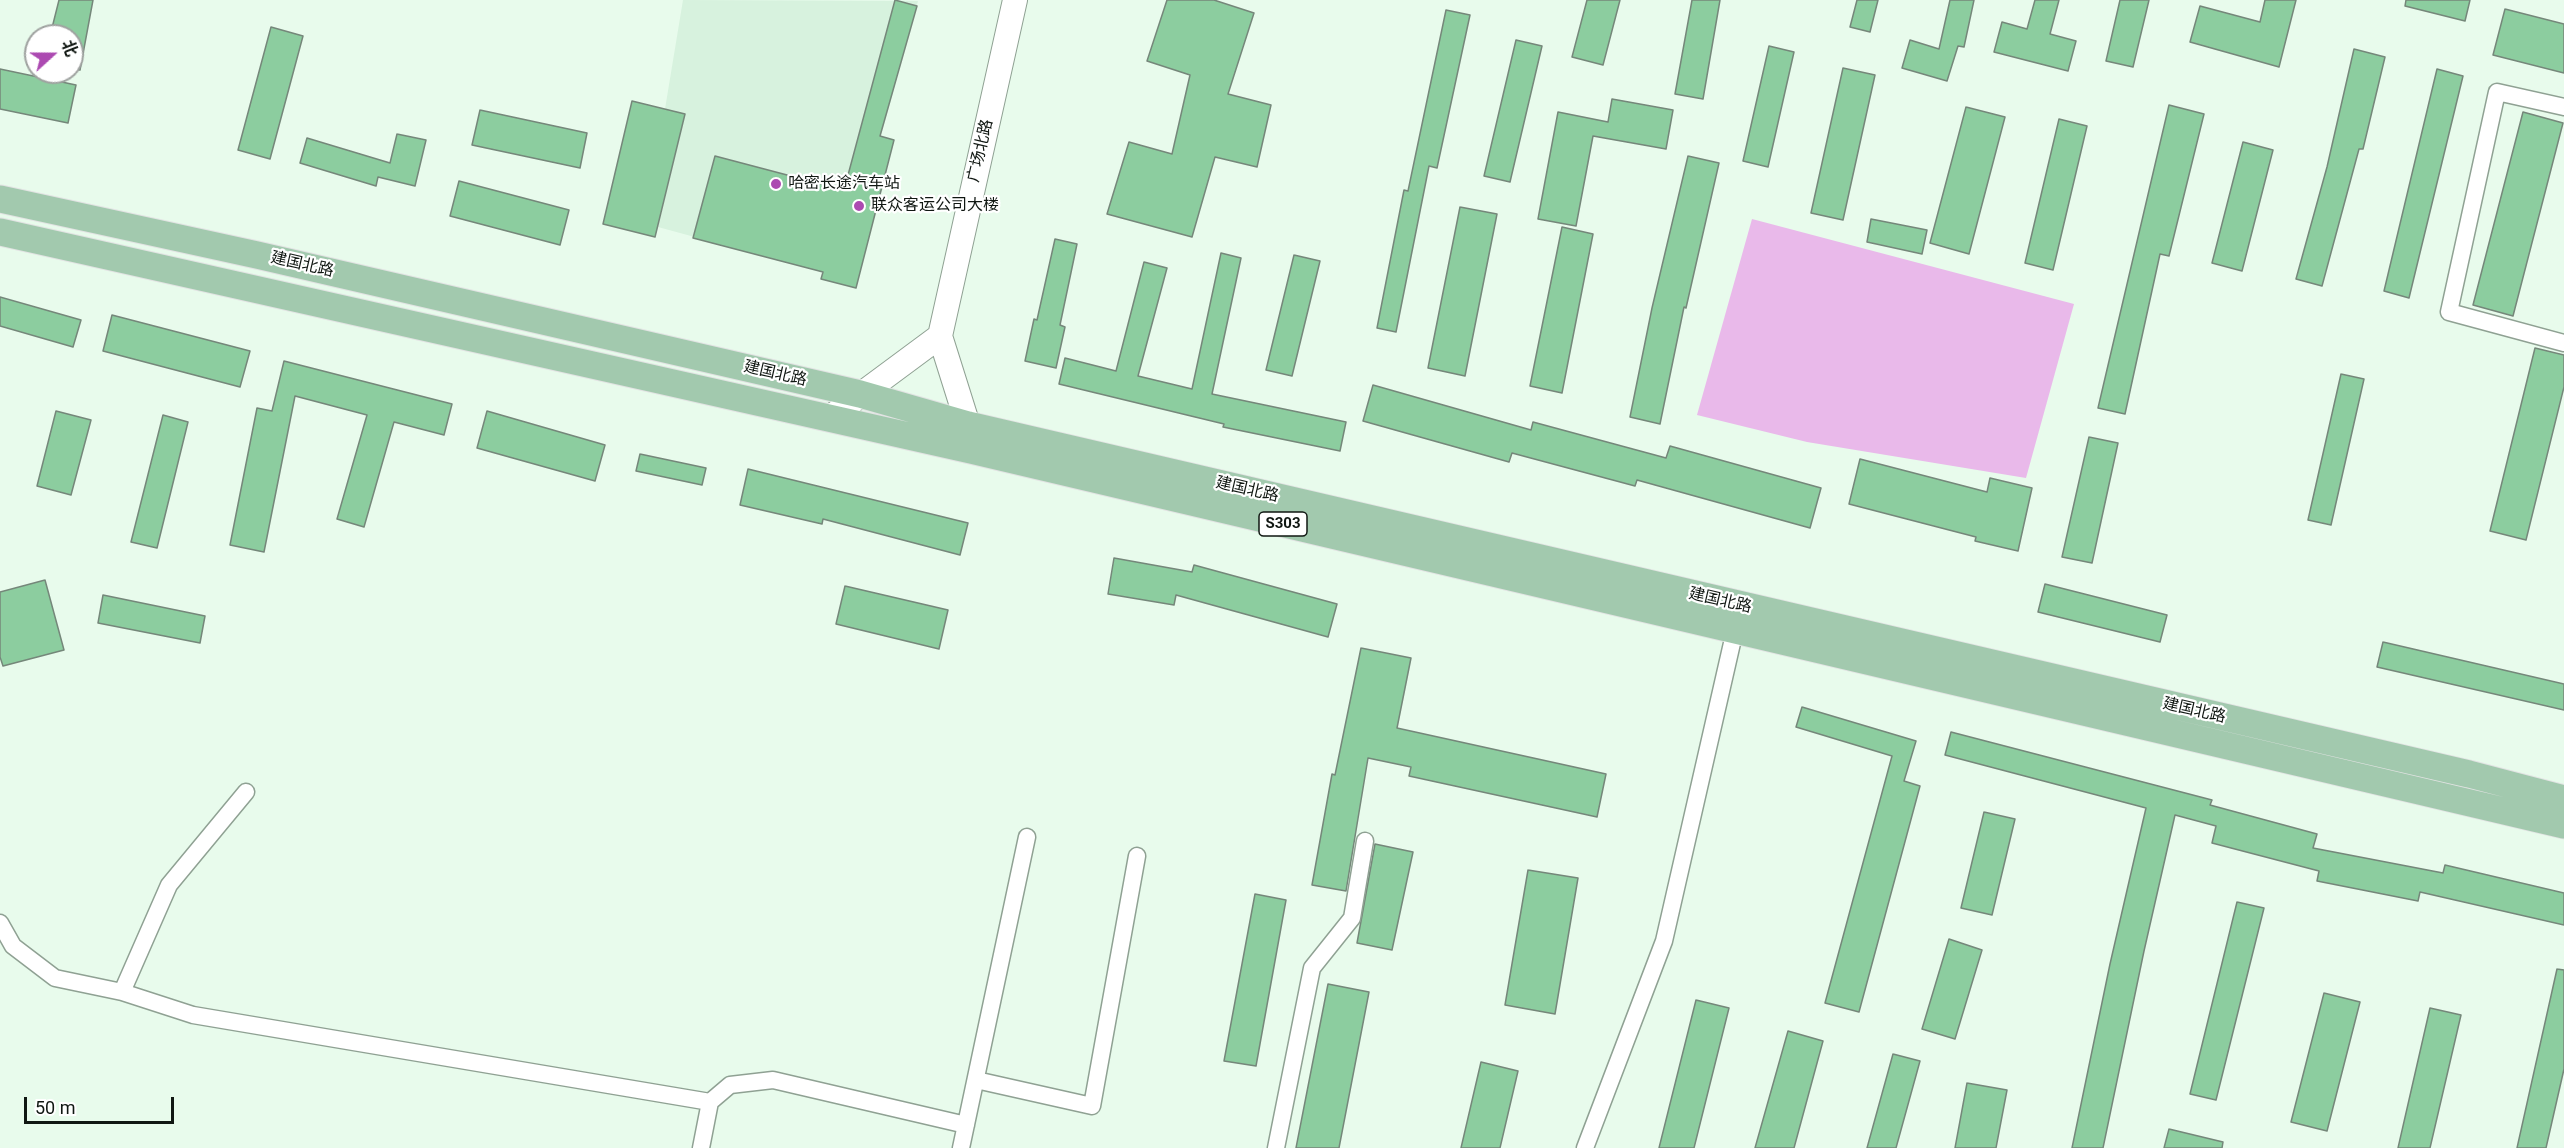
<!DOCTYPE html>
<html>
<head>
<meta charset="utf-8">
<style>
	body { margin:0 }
	#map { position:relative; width:2564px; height:1148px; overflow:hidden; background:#e8fbec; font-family:Roboto,"Noto Sans SC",sans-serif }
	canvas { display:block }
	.north { position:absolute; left:24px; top:24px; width:60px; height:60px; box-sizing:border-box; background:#fff; border:2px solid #9fa2a0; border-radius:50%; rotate:69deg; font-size:16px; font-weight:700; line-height:24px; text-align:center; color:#101712 }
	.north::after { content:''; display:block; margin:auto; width:21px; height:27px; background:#ac4ab1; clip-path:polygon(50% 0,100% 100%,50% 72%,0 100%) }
	.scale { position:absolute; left:24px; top:1097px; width:150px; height:27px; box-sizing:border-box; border:3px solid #101712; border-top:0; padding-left:8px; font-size:18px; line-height:21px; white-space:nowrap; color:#101712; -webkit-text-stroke:4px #fff; paint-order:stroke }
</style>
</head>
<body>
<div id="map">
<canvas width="2564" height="1148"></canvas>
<div class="north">北</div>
<div class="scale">50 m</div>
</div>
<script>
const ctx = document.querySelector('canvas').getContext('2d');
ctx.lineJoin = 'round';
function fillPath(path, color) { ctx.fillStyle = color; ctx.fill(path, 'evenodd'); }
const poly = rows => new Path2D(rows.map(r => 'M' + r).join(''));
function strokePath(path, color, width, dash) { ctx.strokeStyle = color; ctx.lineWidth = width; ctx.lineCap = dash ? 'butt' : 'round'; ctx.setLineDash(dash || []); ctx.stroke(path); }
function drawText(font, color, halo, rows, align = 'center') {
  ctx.font = font + ' Roboto,"Noto Sans SC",sans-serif'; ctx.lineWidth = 4.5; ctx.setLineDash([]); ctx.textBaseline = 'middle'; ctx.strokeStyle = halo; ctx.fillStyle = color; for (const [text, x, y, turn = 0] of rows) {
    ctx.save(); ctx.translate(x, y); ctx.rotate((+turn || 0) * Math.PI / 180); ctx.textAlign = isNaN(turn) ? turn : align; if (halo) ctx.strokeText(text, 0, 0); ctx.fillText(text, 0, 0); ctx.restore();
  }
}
const built = poly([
	[683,0,918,1,881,136,894,140,856,288,821,279,823,272,658,227,685,115,665,109]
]);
const green = poly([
	[1752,219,2074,304,2026,478,1807,442,1697,415]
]);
const building = poly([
	[59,0,93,0,80,70,72,69,72,36,50,36,59,0],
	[895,0,917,6,880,136,894,140,856,288,821,279,823,272,693,238,715,156,844,190,895,0],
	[1167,0,1214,0,1254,13,1228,94,1271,105,1257,167,1215,157,1192,237,1107,214,1129,142,1172,154,1190,75,1147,61,1167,0],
	[1587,0,1620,0,1603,65,1572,57,1587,0],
	[1692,0,1720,0,1703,99,1675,94,1692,0],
	[1857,0,1878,0,1870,32,1850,27,1857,0],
	[1950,0,1974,0,1964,47,1958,46,1947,81,1902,68,1910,40,1939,49,1950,0],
	[2035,0,2059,0,2050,34,2076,41,2068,71,1994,52,2002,22,2027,29,2035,0],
	[2120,0,2149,0,2133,67,2106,61,2120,0],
	[2265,0,2296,0,2279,67,2190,42,2200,6,2260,22,2265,0],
	[2406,0,2470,0,2465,21,2405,6,2406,0],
	[2505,9,2564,24,2564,73,2493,55,2505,9],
	[1446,10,1470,15,1437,168,1429,166,1396,332,1377,328,1404,190,1408,191,1446,10],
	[271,27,303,36,270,159,238,150,271,27],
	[1516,40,1542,46,1510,182,1484,176,1516,40],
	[1769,46,1794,52,1768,167,1743,161,1769,46],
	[2354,49,2385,57,2363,149,2359,149,2322,286,2296,279,2327,167,2354,49],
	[1843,68,1875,75,1843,220,1811,213,1843,68],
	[0,69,76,85,68,123,0,109,0,69],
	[2437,69,2463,76,2409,298,2384,291,2437,69],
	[1612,99,1673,110,1666,149,1593,136,1576,226,1538,219,1558,112,1608,122,1612,99],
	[632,101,685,114,655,237,603,224,632,101],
	[2169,105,2204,114,2169,256,2160,254,2125,414,2098,408,2169,105],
	[1966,107,2005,117,1969,254,1930,243,1966,107],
	[480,110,587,133,580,168,472,145,480,110],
	[2523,112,2563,123,2513,316,2473,305,2523,112],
	[2059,119,2087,126,2053,270,2025,263,2059,119],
	[397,134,426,140,415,186,378,177,376,186,300,163,307,138,390,163,397,134],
	[2243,142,2273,150,2242,271,2212,263,2243,142],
	[1688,156,1719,163,1686,308,1684,307,1660,424,1630,417,1652,308,1688,156],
	[459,181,569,210,560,245,450,216,459,181],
	[1460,207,1497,214,1465,376,1428,368,1460,207],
	[1871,219,1927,230,1922,254,1867,242,1871,219],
	[1562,227,1593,234,1562,393,1530,386,1562,227],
	[1055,239,1077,244,1060,325,1065,327,1056,368,1025,361,1034,319,1037,320,1055,239],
	[1221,253,1241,258,1212,394,1346,422,1340,451,1223,427,1224,424,1059,384,1065,358,1116,371,1144,262,1167,268,1138,376,1192,389,1221,253],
	[1294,255,1320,261,1292,376,1266,370,1294,255],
	[0,297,81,320,73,347,0,326,0,297],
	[112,315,250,351,240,387,103,351,112,315],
	[2535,348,2564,355,2564,387,2526,540,2490,531,2535,348],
	[284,361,452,404,444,435,394,422,364,527,337,519,367,415,295,396,264,552,230,545,257,408,272,411,284,361],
	[2341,374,2364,379,2331,525,2308,520,2341,374],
	[1373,385,1531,430,1533,422,1666,458,1670,446,1821,488,1810,528,1637,480,1635,486,1512,453,1509,462,1363,421,1373,385],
	[56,411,91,420,71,495,37,486,56,411],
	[487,411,605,445,595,481,477,448,487,411],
	[163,415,188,422,157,548,131,542,163,415],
	[2089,437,2118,443,2092,563,2062,557,2089,437],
	[640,454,706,468,702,485,636,471,640,454],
	[1860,459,1987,492,1990,478,2032,488,2018,551,1975,541,1976,537,1849,504,1860,459],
	[748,469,968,523,960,555,823,519,822,524,740,505,748,469],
	[1114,558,1192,572,1194,565,1337,604,1328,637,1176,595,1174,605,1108,594,1114,558],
	[45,580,64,650,3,666,0,657,0,592,45,580],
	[2045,584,2167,615,2160,642,2038,612,2045,584],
	[845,586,948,610,939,649,836,624,845,586],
	[103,595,205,616,200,643,98,623,103,595],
	[2383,642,2564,684,2564,710,2377,667,2383,642],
	[1361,648,1411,658,1397,728,1606,774,1597,817,1409,776,1411,767,1368,758,1346,891,1312,885,1332,774,1335,775,1361,648],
	[1802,707,1916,741,1904,781,1920,786,1859,1012,1825,1003,1892,756,1796,727,1802,707],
	[1951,732,2212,800,2210,805,2317,834,2313,848,2443,873,2445,865,2564,893,2564,925,2420,892,2418,901,2317,881,2319,871,2212,843,2216,826,2175,815,2144,951,2103,1148,2072,1148,2110,964,2146,808,1945,755,1951,732],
	[1984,812,2015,819,1992,915,1961,908,1984,812],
	[1375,844,1413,852,1392,950,1357,943,1375,844],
	[1528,870,1578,878,1555,1014,1505,1005,1528,870],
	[1255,894,1286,900,1256,1066,1224,1061,1255,894],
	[2237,902,2264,908,2216,1100,2190,1094,2237,902],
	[1949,939,1982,950,1955,1039,1922,1029,1949,939],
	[2557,969,2564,970,2564,1069,2546,1148,2517,1148,2557,969],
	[1328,984,1369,992,1339,1148,1296,1148,1328,984],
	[2324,993,2360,1002,2327,1131,2291,1122,2324,993],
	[1696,1000,1729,1008,1694,1148,1659,1148,1696,1000],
	[2430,1008,2461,1015,2430,1148,2398,1148,2430,1008],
	[1788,1031,1823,1041,1794,1148,1755,1148,1788,1031],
	[1893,1054,1920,1061,1896,1148,1867,1148,1893,1054],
	[1481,1062,1518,1071,1500,1148,1461,1148,1481,1062],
	[1967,1083,2007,1090,1996,1148,1955,1148,1967,1083],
	[2169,1129,2223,1142,2222,1148,2164,1148,2169,1129]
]);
const minor = poly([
	[2564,107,2497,92,2449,312,2564,343],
	[0,923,13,946,55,978,122,992,193,1015,710,1102],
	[122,992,169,885,246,792],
	[976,1080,1092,1106,1137,856],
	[701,1148,710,1102,730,1085,773,1080,966,1125],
	[961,1148,1027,837],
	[1276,1148,1312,968,1352,918,1365,841],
	[1585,1148,1664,941,1735,630]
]);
const secondary = poly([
	[940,336,1015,0],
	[940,336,968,425,970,440],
	[828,419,940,336]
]);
const primary = poly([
	[0,199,257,255,860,394,968,425,2469,774,2564,799],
	[0,232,971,450,2564,825]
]);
const markers = [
	[776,184,6,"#ac4ab1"],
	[859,206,6,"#ac4ab1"]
];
const shields = [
	[1283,524,48]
];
const shieldNames = [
	["S303",1283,524]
];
const streetNames = [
	["广场北路",981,151,-77],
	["建国北路",302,265,13],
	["建国北路",775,374,13],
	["建国北路",1247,490,13],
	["建国北路",1720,601,13],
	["建国北路",2194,711,13]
];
const poiNames = [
	["哈密长途汽车站",788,184],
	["联众客运公司大楼",871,206]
];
fillPath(built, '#d7f2de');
fillPath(green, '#e9b9ea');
fillPath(building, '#8ccd9f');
strokePath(building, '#75877a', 1.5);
strokePath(minor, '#8fa193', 19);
strokePath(secondary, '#8fa193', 26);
strokePath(primary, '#e2e3e3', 29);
strokePath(minor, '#fff', 16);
strokePath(secondary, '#fff', 24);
strokePath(primary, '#a2c9ae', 27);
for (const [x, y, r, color] of markers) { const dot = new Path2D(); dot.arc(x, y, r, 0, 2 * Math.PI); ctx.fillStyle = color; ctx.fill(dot); strokePath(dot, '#fff', 2); }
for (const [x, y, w] of shields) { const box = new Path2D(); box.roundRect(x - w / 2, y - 12, w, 24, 4.5); ctx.fillStyle = '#fff'; ctx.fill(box); strokePath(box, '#101712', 1.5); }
drawText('bold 15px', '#101712', null, shieldNames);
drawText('16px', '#101712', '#fff', streetNames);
drawText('16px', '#101712', '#fff', poiNames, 'left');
</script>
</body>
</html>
